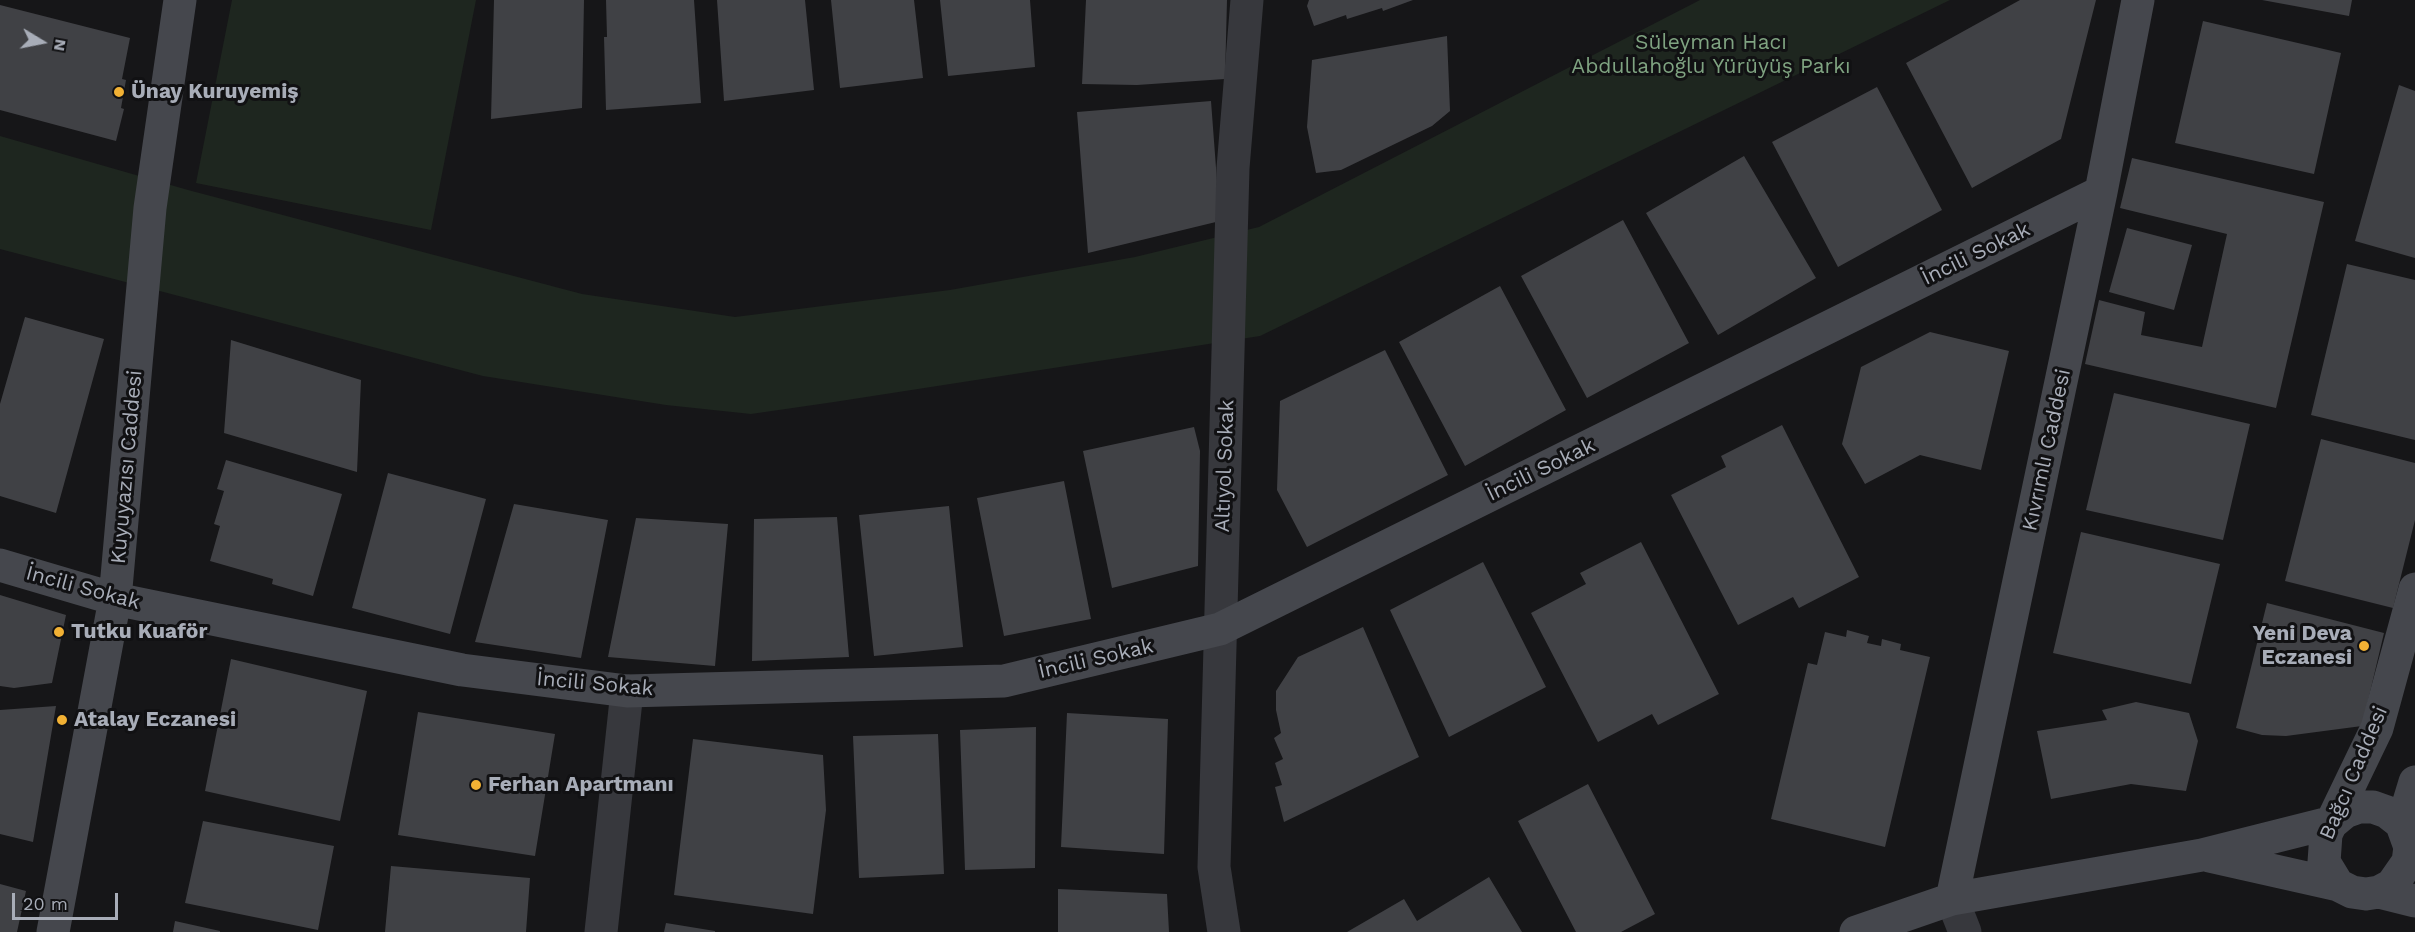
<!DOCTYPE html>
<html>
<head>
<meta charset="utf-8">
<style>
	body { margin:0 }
	#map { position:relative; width:2415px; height:932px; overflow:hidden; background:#161618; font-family:"Work Sans",sans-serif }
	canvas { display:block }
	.north { position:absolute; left:12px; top:12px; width:60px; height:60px; -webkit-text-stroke:4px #111113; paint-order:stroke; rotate:100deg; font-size:16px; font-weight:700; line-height:24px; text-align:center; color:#a8adb8 }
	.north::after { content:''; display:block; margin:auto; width:21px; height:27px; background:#a8adb8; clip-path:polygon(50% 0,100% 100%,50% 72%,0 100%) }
	.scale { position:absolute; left:12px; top:893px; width:106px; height:27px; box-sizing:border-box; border:3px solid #a8adb8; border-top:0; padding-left:8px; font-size:18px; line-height:21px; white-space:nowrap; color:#a8adb8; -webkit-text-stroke:4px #111113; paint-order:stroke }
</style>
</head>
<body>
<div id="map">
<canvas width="2415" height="932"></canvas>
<div class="north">N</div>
<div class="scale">20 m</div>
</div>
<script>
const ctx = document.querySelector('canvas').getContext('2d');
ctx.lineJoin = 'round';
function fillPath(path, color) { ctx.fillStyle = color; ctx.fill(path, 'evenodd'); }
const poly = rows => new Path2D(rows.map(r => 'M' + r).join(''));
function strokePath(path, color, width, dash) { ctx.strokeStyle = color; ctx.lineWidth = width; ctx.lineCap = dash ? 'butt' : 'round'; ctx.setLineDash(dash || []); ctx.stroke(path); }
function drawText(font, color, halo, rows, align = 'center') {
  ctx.font = font + ' "Work Sans",sans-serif'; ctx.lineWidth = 6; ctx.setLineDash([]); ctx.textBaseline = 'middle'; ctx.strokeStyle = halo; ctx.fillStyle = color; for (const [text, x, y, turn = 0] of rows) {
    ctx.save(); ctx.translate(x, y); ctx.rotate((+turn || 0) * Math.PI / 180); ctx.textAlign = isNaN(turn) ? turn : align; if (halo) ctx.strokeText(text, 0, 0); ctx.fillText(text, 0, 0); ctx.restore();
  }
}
const green = poly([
	[232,0,476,0,431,230,196,183],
	[1700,0,1950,0,1260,336,834,402,751,414,666,405,483,376,0,249,0,136,188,190,582,294,735,317,950,290,1135,257,1259,227]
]);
const building = poly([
	[494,0,584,0,582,108,491,119],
	[606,0,694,0,701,103,606,110,604,37,607,37],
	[717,0,805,0,814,90,724,101],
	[831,0,914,0,923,78,840,88],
	[940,0,1030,0,1035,67,948,76],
	[1086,0,1227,0,1225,79,1137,85,1082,84],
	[1309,0,1413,0,1383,11,1382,8,1347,19,1346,15,1314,26,1307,6],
	[2020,0,2096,0,2061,139,1972,188,1906,63],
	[2262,0,2352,0,2349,16],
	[0,5,130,38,122,79,126,80,121,108,124,109,116,141,0,110],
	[2203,21,2341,53,2314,174,2175,143],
	[1447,36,1450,111,1432,126,1341,170,1316,173,1307,127,1312,60],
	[2399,85,2415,91,2415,258,2355,241],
	[1877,87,1942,210,1838,267,1772,142],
	[1211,101,1220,221,1088,253,1077,112],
	[1744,156,1816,278,1718,335,1646,213],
	[2132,158,2324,202,2276,408,2085,364,2099,300,2145,312,2141,335,2202,347,2227,234,2120,208],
	[1623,220,1689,343,1587,398,1521,276],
	[2127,228,2192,245,2174,310,2109,292],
	[2347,264,2415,280,2415,440,2311,415],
	[1500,286,1566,410,1465,466,1399,342],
	[25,317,104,339,56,513,0,496,0,404],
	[1930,332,2009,351,1981,470,1920,455,1865,484,1842,444,1861,367],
	[231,340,361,380,357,472,224,433],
	[1385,350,1448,475,1307,547,1277,490,1280,401],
	[2114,393,2250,424,2223,540,2086,510],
	[1782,425,1859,577,1799,608,1793,597,1738,625,1671,495,1726,467,1721,456],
	[1194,427,1200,451,1198,566,1112,588,1083,451],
	[2321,439,2415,463,2415,520,2393,608,2285,581],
	[226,460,342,494,313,596,272,584,273,579,210,561,220,526,214,524,224,491,217,489],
	[388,473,486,499,450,634,352,608],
	[1064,481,1091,619,1004,636,977,498],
	[514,504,608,520,581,658,475,642],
	[949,506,963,647,874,656,859,515],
	[837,517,849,657,752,661,754,519],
	[636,518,728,524,715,666,608,657],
	[2081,532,2220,564,2191,684,2053,653],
	[1641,542,1719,694,1658,725,1652,714,1598,742,1531,613,1586,584,1580,573],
	[1483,562,1546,687,1449,737,1390,610],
	[0,595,66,615,52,683,14,688,0,686],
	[2267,603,2384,633,2362,726,2286,736,2262,735,2236,728],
	[1363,627,1419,757,1284,822,1275,787,1282,785,1275,763,1283,759,1274,738,1281,733,1276,710,1276,691,1298,657],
	[1847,630,1869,636,1867,643,1881,646,1882,639,1901,644,1900,650,1930,657,1885,847,1771,819,1808,663,1817,665,1825,632,1846,637],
	[231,659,367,691,340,821,205,791],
	[2136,702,2189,713,2198,741,2186,791,2131,784,2051,799,2037,731,2107,720,2102,710],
	[56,706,33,842,0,834,0,710],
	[418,712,555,734,535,856,398,835],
	[1067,713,1168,719,1164,854,1061,847],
	[1036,727,1035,868,965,870,960,730],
	[938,734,944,874,859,878,853,736],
	[693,739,823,755,826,810,813,914,674,895],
	[1588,784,1655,914,1621,932,1576,932,1518,821],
	[203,821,334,846,318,930,185,903],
	[391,866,530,878,526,932,385,932],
	[1489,877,1522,932,1347,932,1404,899,1417,921],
	[0,884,26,891,17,932,0,932],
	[1058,889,1167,894,1169,932,1058,932],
	[175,921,220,931,220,932,173,932],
	[666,923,715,931,715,932,664,932]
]);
const street = poly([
	[1952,899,1965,932],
	[601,932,627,691],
	[1224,932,1214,867,1233,168,1247,0]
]);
const secondary = poly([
	[0,565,115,599,462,670,627,691,1004,681,1220,629,2101,192],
	[2209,856,2338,885,2352,892,2366,894,2379,892,2415,901],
	[2338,885,2324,862,2326,834,2377,728,2415,589],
	[2379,892,2392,885,2408,862,2410,847,2402,825,2415,782],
	[1952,899,2101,192,2138,0],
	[53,932,115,599,150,208,180,0],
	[1856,932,1952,899,2202,855,2333,822,2345,812,2359,807,2373,807,2387,812,2415,834]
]);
const markers = [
	[119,92,6,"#f2b134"],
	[59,632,6,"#f2b134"],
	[2364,646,6,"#f2b134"],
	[62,720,6,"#f2b134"],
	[476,785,6,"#f2b134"]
];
const parkNames = [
	["Süleyman Hacı",1711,43],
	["Abdullahoğlu Yürüyüş Parkı",1711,67]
];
const poiNames = [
	["Ünay Kuruyemiş",131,92],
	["Tutku Kuaför",71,632],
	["Yeni Deva",2352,634,"right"],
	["Eczanesi",2352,658,"right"],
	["Atalay Eczanesi",74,720],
	["Ferhan Apartmanı",488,785]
];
const streetNames = [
	["İncili Sokak",1976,254,-26],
	["Kıvrımlı Caddesi",2047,450,-78],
	["Altıyol Sokak",1225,466,-88],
	["Kuyuyazısı Caddesi",127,467,-85],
	["İncili Sokak",1541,470,-26],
	["İncili Sokak",83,588,15],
	["İncili Sokak",1096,659,-13],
	["İncili Sokak",595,684,5],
	["Bağcı Caddesi",2354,773,-67]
];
fillPath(green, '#1e261f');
fillPath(building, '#404145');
strokePath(street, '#37383d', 33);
strokePath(secondary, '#45474d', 33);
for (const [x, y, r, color] of markers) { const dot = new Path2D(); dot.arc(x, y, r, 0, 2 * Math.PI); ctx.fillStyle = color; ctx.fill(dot); strokePath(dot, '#111113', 2); }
drawText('21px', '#7fa381', '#111113', parkNames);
drawText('bold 21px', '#a8adb8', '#111113', poiNames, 'left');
drawText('21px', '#a8adb8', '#111113', streetNames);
</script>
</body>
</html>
